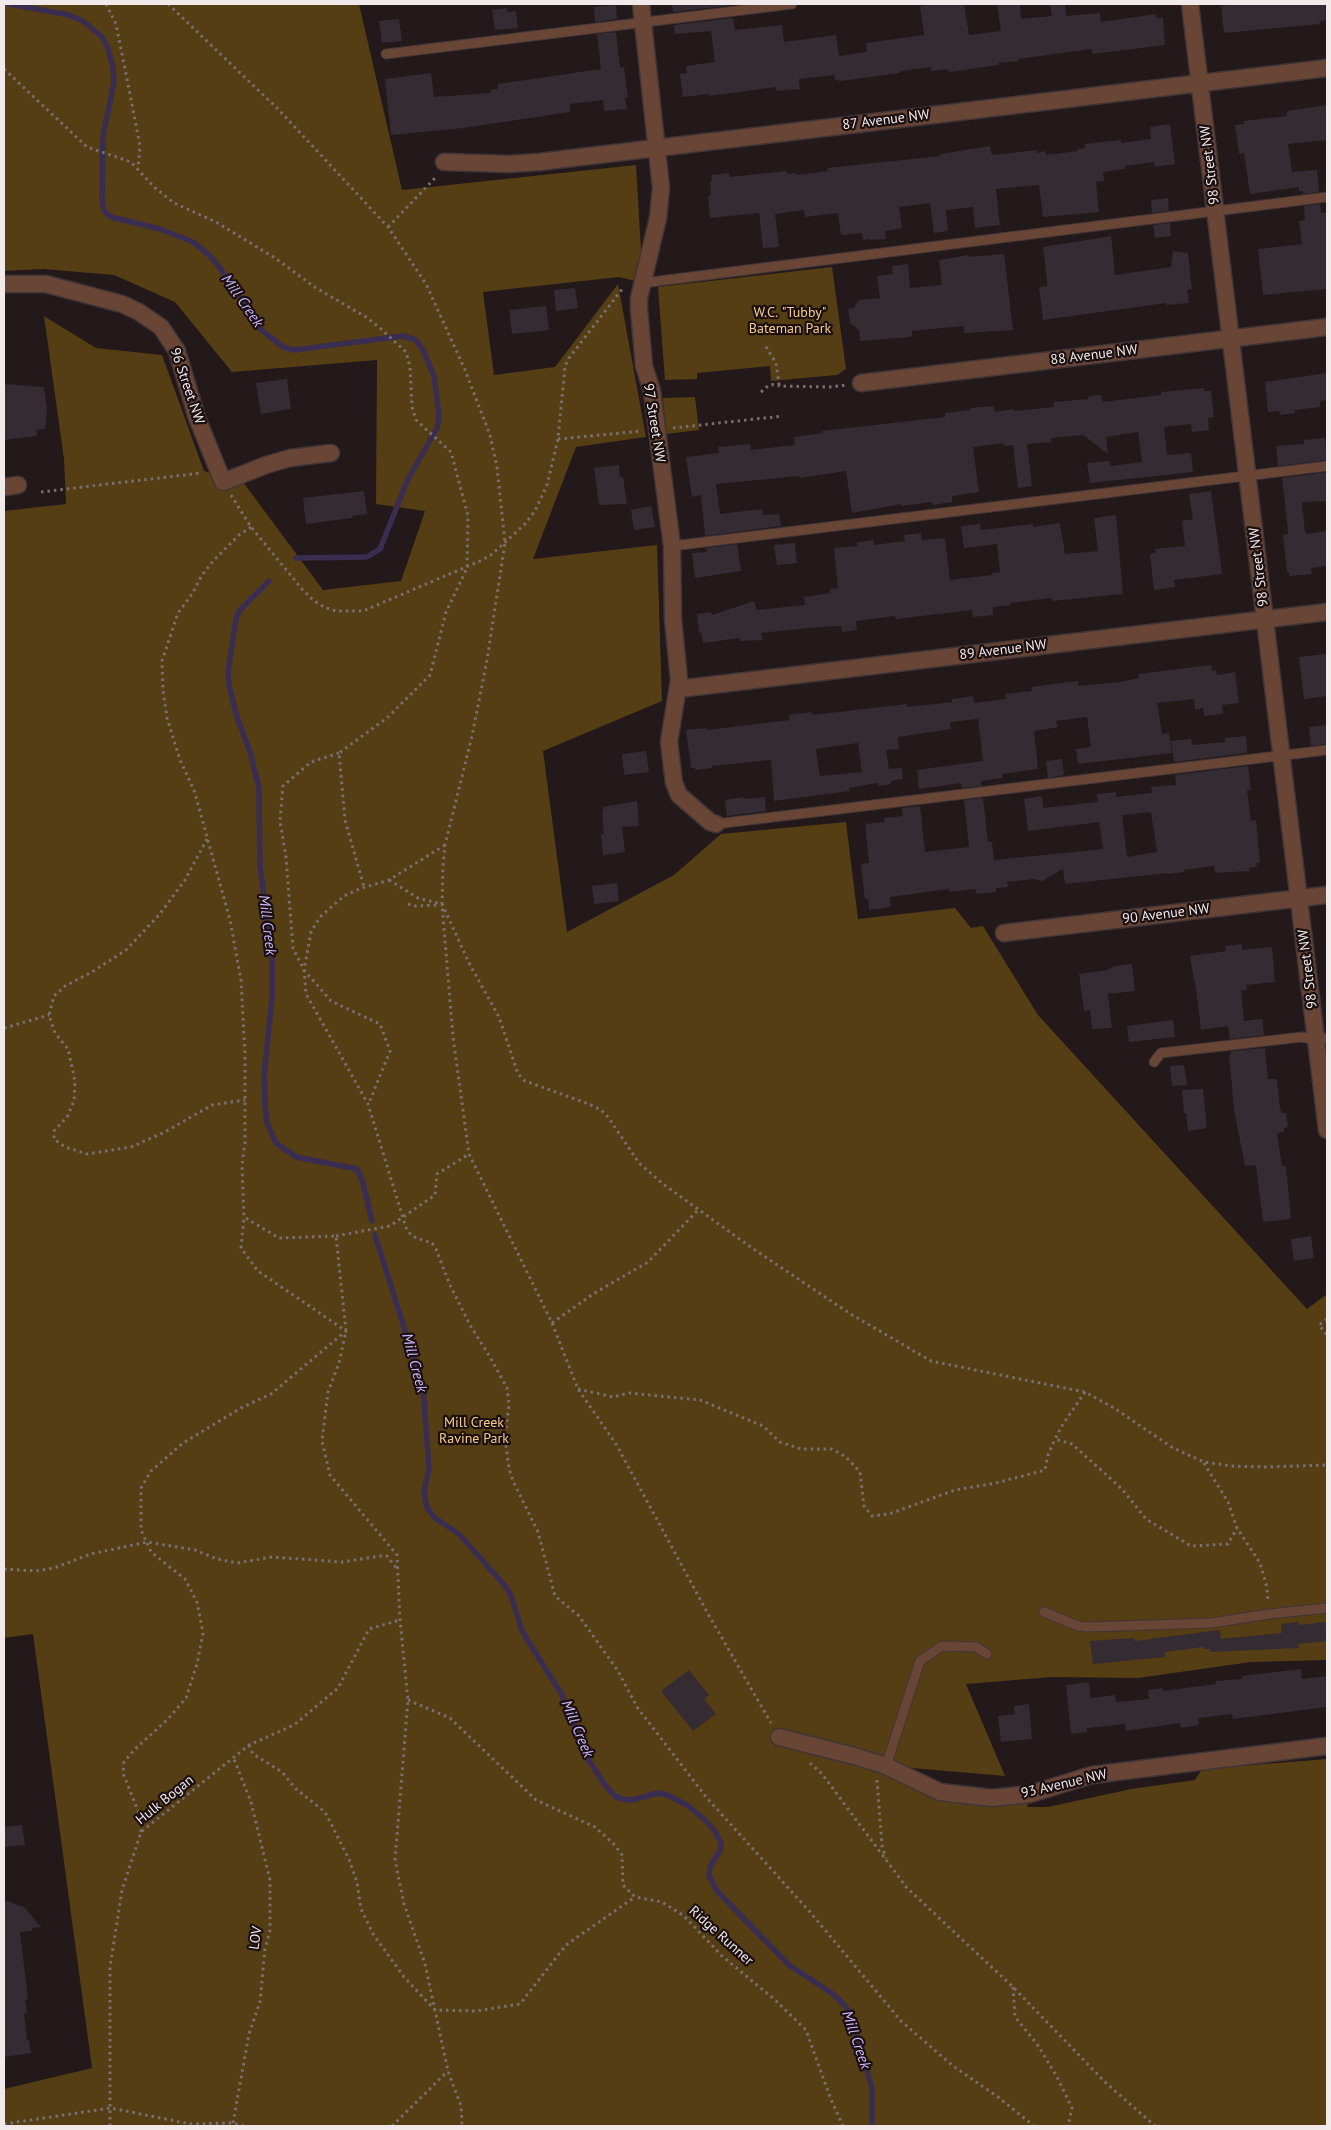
<!DOCTYPE html>
<html>
<head>
<meta charset="utf-8">
<style>
	body { margin:0 }
	#map { position:relative; width:1331px; height:2130px; overflow:hidden; background:#23181a; font-family:"PT Sans",sans-serif }
	canvas { display:block }
	.frame { position:absolute; inset:0; border:5px solid #f1e9ea; pointer-events:none }
</style>
</head>
<body>
<div id="map">
<canvas width="1331" height="2130"></canvas>
<div class="frame"></div>
</div>
<script>
const ctx = document.querySelector('canvas').getContext('2d');
ctx.lineJoin = 'round';
function fillPath(path, color) { ctx.fillStyle = color; ctx.fill(path, 'evenodd'); }
const poly = rows => new Path2D(rows.map(r => 'M' + r).join(''));
function strokePath(path, color, width, dash) { ctx.strokeStyle = color; ctx.lineWidth = width; ctx.lineCap = dash ? 'butt' : 'round'; ctx.setLineDash(dash || []); ctx.stroke(path); }
function drawText(font, color, halo, rows, align = 'center') {
  ctx.font = font + ' "PT Sans",sans-serif'; ctx.lineWidth = 4.5; ctx.setLineDash([]); ctx.textBaseline = 'middle'; ctx.strokeStyle = halo; ctx.fillStyle = color; for (const [text, x, y, turn = 0] of rows) {
    ctx.save(); ctx.translate(x, y); ctx.rotate((+turn || 0) * Math.PI / 180); ctx.textAlign = isNaN(turn) ? turn : align; if (halo) ctx.strokeText(text, 0, 0); ctx.fillText(text, 0, 0); ctx.restore();
  }
}
const green = poly([
	[4,4,359,4,402,190,636,165,643,283,619,277,483,292,494,375,555,367,618,284,646,437,576,447,533,559,657,545,662,701,543,751,567,932,674,875,721,834,846,822,858,919,955,908,971,928,983,926,1038,1015,1307,1309,1327,1294,1327,1660,1251,1662,1138,1678,1052,1677,966,1684,1005,1776,888,1766,940,1792,1030,1794,1027,1807,1048,1807,1131,1789,1195,1780,1202,1769,1327,1759,1327,2126,4,2126,4,2089,92,2068,33,1634,4,1638,4,511,66,504,64,459,44,316,96,348,162,355,204,471,243,482,323,590,401,581,425,511,376,504,377,360,232,372,175,302,114,275,43,269,4,271],
	[832,267,846,369,837,375,771,381,770,366,697,373,697,379,665,380,658,287],
	[695,397,699,430,666,434,663,398]
]);
const stream = poly([
	[9,4,69,15,83,21,102,37,107,46,113,67,114,82,103,136,102,199,104,211,111,217,160,229,193,242,209,255,220,268,260,329,283,347,294,350,403,336,416,340,424,352,434,376,439,415,437,428,408,479,380,549,367,557,296,558],
	[269,581,240,610,236,618,228,672,229,685,236,714,250,752,259,788,260,866,272,960,272,999,264,1075,265,1105,267,1123,276,1143,296,1157,357,1169,362,1179,372,1221],
	[375,1235,423,1388,429,1469,424,1492,427,1508,435,1518,459,1534,506,1587,511,1595,522,1631,562,1695,588,1759,605,1785,616,1797,623,1799,632,1800,658,1793,667,1795,687,1805,706,1821,715,1831,721,1843,721,1849,710,1867,709,1875,717,1891,789,1965,833,1994,846,2007,851,2015,872,2088,872,2126]
]);
const building = poly([
	[672,4,732,4,732,5,673,12],
	[935,4,964,4,969,35,1001,31,997,4,1020,4,1021,19,1052,16,1050,4,1065,4,1066,16,1100,13,1101,22,1156,14,1157,18,1163,18,1165,45,1093,54,1091,49,1054,54,1018,59,1019,61,998,63,998,65,950,72,947,69,931,71,931,67,900,71,900,73,841,81,835,80,834,75,799,79,800,89,776,91,776,87,709,96,708,94,683,97,680,74,687,73,686,66,715,62,711,31,675,34,674,25,733,18,735,30,782,25,784,42,836,35,839,56,867,52,866,43,924,35,920,6],
	[1241,4,1325,4,1326,20,1319,21,1320,24,1224,33,1221,6],
	[616,5,617,19,595,22,594,7],
	[507,8,507,12,516,11,518,28,495,30,492,10],
	[399,19,402,41,382,43,379,21],
	[616,32,620,68,624,67,628,98,625,98,627,109,604,111,603,100,570,104,570,112,463,128,391,135,385,79,431,73,434,97,491,93,491,90,498,89,498,84,601,69,597,34],
	[1327,105,1327,140,1288,144,1292,172,1317,170,1319,192,1303,194,1303,191,1299,191,1299,187,1250,194,1244,153,1239,154,1235,125,1244,124,1244,121,1287,116,1287,111],
	[1170,124,1175,164,1155,167,1154,162,1125,166,1125,169,1103,172,1104,181,1096,182,1099,212,1043,217,1039,185,996,189,1000,225,975,228,973,207,946,210,948,231,934,233,930,203,899,207,902,228,885,231,886,239,870,240,870,239,863,240,862,233,841,235,838,213,805,217,804,210,775,214,779,247,763,248,759,213,710,218,708,196,711,195,710,181,712,181,711,175,729,173,730,177,787,171,787,174,797,173,797,175,828,171,827,168,941,156,941,154,990,146,991,153,994,155,1037,150,1037,153,1046,151,1046,155,1078,151,1078,149,1085,148,1085,144,1121,140,1121,143,1151,139,1150,127],
	[1168,198,1169,211,1152,213,1151,200],
	[1320,204,1321,213,1327,212,1327,289,1263,295,1258,249,1302,244,1299,221,1305,220,1304,206],
	[1170,223,1171,236,1155,238,1153,225],
	[1111,236,1115,275,1171,267,1173,251,1188,253,1192,289,1187,290,1189,303,1166,305,1166,303,1043,320,1039,287,1047,286,1047,280,1043,247],
	[1004,254,1013,330,964,333,963,326,912,331,912,336,910,337,860,341,859,330,850,323,848,309,854,308,859,300,880,298,877,276,893,274,892,266,908,264,910,288,942,285,939,260,969,255,969,257],
	[575,288,578,308,556,311,554,290],
	[546,306,549,330,512,334,509,310],
	[1327,373,1327,400,1320,401,1320,407,1294,410,1295,413,1280,415,1279,411,1268,412,1265,382],
	[287,379,291,409,261,414,256,383],
	[4,384,44,387,47,409,45,429,36,430,37,436,4,440],
	[1204,388,1204,391,1211,391,1214,417,1208,418,1209,430,1192,432,1191,424,1164,427,1167,455,1191,453,1193,472,1090,483,1087,463,1109,461,1110,466,1142,462,1138,432,1106,437,1108,454,1083,435,1051,438,1051,442,1027,444,1032,486,1018,488,1013,445,1004,446,1003,443,973,447,979,492,952,496,952,502,933,505,932,502,901,506,901,504,852,513,846,471,800,478,799,476,716,484,720,514,762,509,763,515,779,514,781,526,705,536,701,495,692,497,686,457,719,453,718,447,750,444,751,450,795,445,794,437,822,433,822,431,945,417,945,413,971,410,970,408,994,406,995,412,1014,409,1014,411,1054,407,1054,402,1088,399,1089,396,1101,395,1102,402,1161,395,1161,392],
	[1325,438,1327,460,1278,466,1276,446,1304,444,1304,440],
	[619,465,620,477,623,477,627,504,599,505,594,468],
	[1327,472,1327,501,1302,502,1305,532,1307,534,1327,531,1327,566,1311,568,1312,574,1289,576,1289,572,1287,572,1283,535,1288,534,1288,530,1282,478],
	[364,491,367,514,352,516,352,518,306,524,303,498],
	[1211,491,1222,574,1174,580,1175,587,1154,590,1150,554,1156,553,1155,549,1185,546,1182,521,1193,519,1189,494],
	[651,506,655,527,634,530,631,510],
	[1116,515,1123,594,1052,601,1051,598,1010,603,1010,605,993,607,993,615,973,617,972,610,896,619,895,616,856,621,857,630,842,632,841,626,834,626,808,628,761,633,763,640,740,641,740,638,703,643,701,632,699,633,697,614,711,612,712,615,754,601,757,610,805,605,804,597,830,593,830,589,838,588,834,548,857,546,857,542,874,540,874,545,905,541,904,535,921,533,922,540,945,538,950,580,992,575,992,573,1000,572,997,544,964,548,961,526,980,524,981,530,1033,524,1033,527,1060,523,1065,554,1098,551,1094,518],
	[795,543,797,563,777,565,774,545],
	[737,544,741,571,695,578,692,553,707,552,706,548],
	[1327,654,1327,696,1304,699,1299,657],
	[1211,665,1212,671,1216,670,1217,675,1235,672,1239,703,1222,705,1223,714,1204,716,1203,708,1195,710,1194,699,1157,703,1162,734,1169,733,1172,753,1078,764,1076,749,1091,747,1087,717,1056,721,1058,727,1034,731,1038,769,1002,774,1002,778,981,781,981,786,962,788,961,783,919,789,917,770,983,761,978,719,950,722,951,729,898,737,899,749,886,750,889,769,902,768,903,779,891,781,891,784,878,786,877,783,849,788,850,791,774,801,771,760,711,766,712,768,695,770,695,768,691,768,686,730,707,728,707,730,790,720,789,715,811,712,812,715,907,704,907,707,952,702,952,699,973,696,974,703,1006,699,1005,694,1032,691,1031,687,1078,681,1078,686,1120,682,1139,678,1138,674],
	[858,743,862,772,820,776,816,749],
	[1327,725,1327,744,1311,746,1309,727],
	[1246,736,1247,753,1174,762,1171,741,1191,739,1192,745,1225,742,1225,738],
	[646,751,649,772,624,775,622,754],
	[1062,759,1064,775,1048,778,1046,761],
	[1248,766,1251,790,1247,790,1251,821,1256,820,1260,862,1256,863,1257,867,1249,868,1250,871,1215,873,1214,866,1183,870,1184,872,1167,874,1167,873,1065,884,1063,869,1042,881,1034,879,1007,882,1008,887,996,888,996,892,976,894,976,889,949,892,949,889,890,897,891,907,869,910,868,899,865,899,861,864,869,863,865,824,885,822,884,818,903,816,902,808,920,806,925,852,969,847,964,800,983,798,988,842,992,842,994,860,1103,849,1099,822,1028,831,1024,799,1042,796,1043,808,1098,802,1097,794,1116,792,1116,797,1152,793,1151,787,1176,785,1175,775],
	[1151,812,1157,852,1127,857,1122,815],
	[744,797,744,799,765,797,766,811,727,816,725,800],
	[637,801,639,826,622,827,625,852,603,855,601,834,604,834,602,814,603,813,603,807],
	[617,883,619,901,594,904,592,886],
	[1242,944,1242,950,1272,947,1275,982,1246,985,1247,990,1241,990,1244,1021,1262,1019,1264,1035,1230,1039,1228,1026,1201,1030,1195,981,1194,981,1190,956,1226,951,1225,946],
	[1132,964,1135,991,1108,994,1112,1028,1092,1029,1090,1010,1084,1011,1079,974,1108,970,1108,969,1116,966],
	[1173,1020,1175,1037,1129,1042,1127,1026],
	[1265,1048,1268,1079,1277,1079,1280,1109,1282,1113,1286,1113,1288,1127,1284,1128,1284,1132,1277,1133,1282,1166,1286,1166,1291,1219,1263,1222,1256,1165,1245,1166,1234,1109,1229,1055,1231,1055,1231,1051],
	[1184,1065,1187,1085,1172,1086,1170,1066],
	[1203,1089,1207,1128,1188,1131,1186,1113,1184,1113,1182,1090],
	[1311,1236,1314,1258,1294,1261,1291,1239],
	[1299,1622,1299,1625,1325,1622,1327,1641,1298,1644,1299,1648,1210,1652,1210,1649,1204,1649,1204,1647,1165,1652,1165,1657,1093,1664,1090,1641,1134,1638,1135,1641,1220,1630,1221,1639,1282,1633,1281,1624],
	[1301,1669,1302,1679,1327,1676,1327,1707,1233,1719,1232,1714,1198,1718,1199,1725,1181,1728,1180,1723,1126,1731,1125,1724,1087,1728,1087,1732,1071,1734,1066,1685,1089,1682,1091,1698,1115,1695,1116,1702,1149,1699,1148,1690,1163,1688,1163,1691,1216,1684,1216,1681,1242,1679,1242,1676],
	[689,1670,709,1695,704,1699,716,1714,693,1731,661,1691],
	[1029,1704,1032,1739,1001,1742,998,1716,1015,1714,1014,1706],
	[22,1825,25,1845,4,1847,4,1827],
	[4,1900,24,1907,41,1927,32,1928,32,1931,20,1932,28,1999,25,2000,27,2013,24,2013,27,2040,29,2040,31,2053,4,2057]
]);
const path = poly([
	[106,4,116,24,127,79,140,146,138,168],
	[168,4,278,109,388,227,426,284,465,370,490,435,497,467,505,543,487,660,472,736,445,845,443,867,442,904,453,1037,469,1154,552,1323,578,1389,616,1444,707,1612,771,1723],
	[4,69,87,147,131,162,154,187,174,203,216,222,275,258,316,288,366,317,380,328,406,352,410,367,412,407,416,420,451,452,468,516,467,568,446,612,430,675,387,718,339,753,345,820,364,887],
	[388,227,437,176],
	[779,384,779,386,829,387,846,385],
	[761,392,769,385,779,384,776,363,765,345],
	[673,428,783,416],
	[558,439,642,431],
	[41,492,201,473],
	[231,495,251,527,302,589,313,600,324,607,336,611,363,611,480,561,491,555,524,525,535,511,547,485,558,439,565,366,569,358,623,288],
	[251,527,239,535,214,560,202,575,192,594,178,613,162,661,163,690,167,718,180,760,194,790,230,920,241,980,245,1054,245,1142,242,1166,244,1217,279,1238,336,1236,346,1331,339,1363,328,1392,322,1441,330,1475,397,1555,400,1620,408,1700,395,1860,404,1904,425,1964,448,2071,461,2106,462,2126],
	[339,753,311,762,283,786,280,821,286,857,293,948,304,970,331,1001,380,1024,390,1051,369,1103],
	[207,839,185,880,159,915,126,950,92,972,65,986,54,996,49,1015,55,1033,68,1049,75,1081,74,1101,67,1117,54,1131,54,1139,65,1147,87,1154,131,1147,165,1132,212,1105,245,1100],
	[445,845,389,880,359,889,344,896,320,917,311,932,304,970,306,994,368,1104,407,1231,416,1238,432,1243,436,1249,450,1285,470,1325,490,1357,507,1388,509,1405,505,1438,509,1469,514,1483,538,1532,555,1596,579,1616,618,1671,637,1707,706,1797,810,1912,901,2021,953,2066,998,2097,1034,2126],
	[389,880,418,898,442,904,470,965,499,1017,518,1074,525,1081,589,1104,601,1110,608,1117,639,1163,663,1184,752,1248,849,1313,931,1361,1085,1392,1114,1408,1173,1448,1204,1462,1232,1466,1265,1467,1327,1465],
	[408,904,414,906,439,905],
	[4,1028,49,1015],
	[336,1236,390,1226,435,1195,437,1174,469,1154],
	[1327,1319,1319,1325,1327,1335],
	[552,1323,593,1294,648,1262,699,1209],
	[578,1389,613,1397,629,1393,700,1400,763,1426,780,1442,801,1449,832,1449,846,1457,860,1472,864,1506,872,1516,889,1514,955,1490,996,1483,1045,1470,1048,1455,1055,1439],
	[1085,1392,1063,1424,1055,1439,1072,1444,1122,1489,1146,1519,1191,1546,1228,1544,1237,1528],
	[1204,1463,1228,1502,1237,1528,1260,1563,1267,1588,1268,1603],
	[4,1569,36,1571,54,1568,91,1554,147,1542,195,1550,217,1559,237,1563,272,1557,342,1562,381,1556,387,1556,397,1569],
	[408,1700,450,1718,536,1800,595,1827,615,1845,622,1855,623,1885,635,1897,662,1902,684,1916,722,1956,775,2000,806,2030,830,2097,843,2126],
	[249,1745,253,1754,282,1772,296,1789,325,1812,349,1859,357,1882,361,1909,373,1934,404,1977,435,2010,476,2011,520,2004,566,1945,635,1897],
	[810,1763,822,1774,907,1888,1013,1987,1105,2082,1155,2126],
	[877,1780,882,1846,886,1858],
	[141,1832,140,1816,123,1773,124,1762,134,1750,168,1719,186,1698,197,1664,203,1633,197,1602,185,1579,151,1552,141,1530,141,1488,151,1471,183,1443,241,1408,271,1394,346,1331,258,1271,241,1248,244,1217],
	[1013,1987,1015,2017,1037,2044,1057,2077,1072,2108,1068,2126],
	[233,2123,249,2034,260,2002,265,1949,270,1930,270,1880,251,1802,234,1759],
	[4,2124,111,2108,190,2124,233,2123,244,2126],
	[110,2126,110,1967,122,1890,141,1832,249,1745,294,1725,338,1688,369,1629,400,1620],
	[392,2126,448,2071]
]);
const lane = poly([
	[386,54,792,4],
	[643,283,1327,197],
	[672,546,1327,466],
	[716,824,1327,750],
	[1154,1062,1161,1053,1302,1037,1316,1040,1327,1038],
	[1044,1612,1078,1626,1087,1627,1211,1623,1269,1614,1327,1608],
	[886,1766,920,1661,942,1646,976,1647,987,1654]
]);
const street = poly([
	[641,4,661,188,658,218,639,298,639,309,644,366,652,391,672,546,673,619,679,680,669,742,674,783,679,795,710,822,716,824],
	[1190,4,1327,1130],
	[444,162,509,164,539,162,1327,68],
	[4,284,46,284,122,304,139,312,161,327,177,351,197,418,223,482,266,465,290,458,331,453],
	[861,383,1327,327],
	[4,487,18,485],
	[678,689,1327,612],
	[1004,933,1327,895],
	[779,1737,858,1757,886,1766,940,1792,992,1798,1030,1794,1092,1775,1327,1746]
]);
const streetNames = [
	["87 Avenue NW",886,120,-7],
	["98 Street NW",1210,165,-97],
	["88 Avenue NW",1094,355,-7],
	["96 Street NW",187,386,71],
	["97 Street NW",654,423,81],
	["98 Street NW",1259,567,-97],
	["89 Avenue NW",1003,650,-7],
	["90 Avenue NW",1166,914,-7],
	["98 Street NW",1308,969,-97],
	["93 Avenue NW",1064,1784,-13],
	["Hulk Bogan",165,1800,-39],
	["Ridge Runner",721,1936,42],
	["LOV",256,1938,-81]
];
const parkNames = [
	["W.C. \"Tubby\"",790,313],
	["Bateman Park",790,329],
	["Mill Creek",474,1423],
	["Ravine Park",474,1439]
];
const waterNames = [
	["Mill Creek",242,301,55],
	["Mill Creek",267,925,83],
	["Mill Creek",414,1363,75],
	["Mill Creek",577,1729,67],
	["Mill Creek",856,2040,71]
];
fillPath(green, '#553d14');
strokePath(stream, '#3a2d52', 5.5);
fillPath(building, '#352b33');
strokePath(lane, '#403537', 11);
strokePath(street, '#403537', 19);
strokePath(path, '#796f71', 3, [2.5, 4]);
strokePath(lane, '#694536', 9);
strokePath(street, '#694536', 16);
drawText('14px', '#f1e9ea', '#1a0f11', streetNames);
drawText('14px', '#f7cc8b', '#1a0f11', parkNames);
drawText('italic 15px', '#cdb8fb', '#1a0f11', waterNames);
</script>
</body>
</html>
